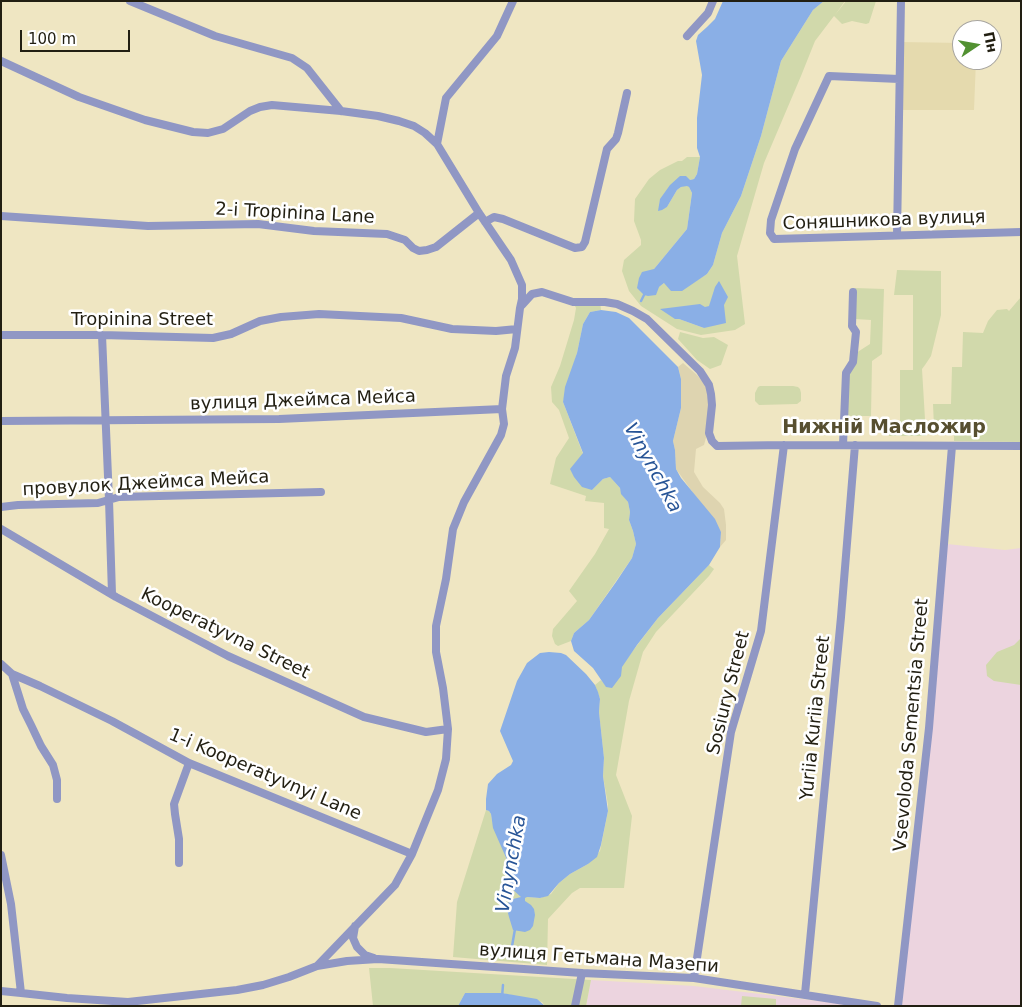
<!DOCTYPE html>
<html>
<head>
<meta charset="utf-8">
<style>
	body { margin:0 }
	#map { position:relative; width:1022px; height:1007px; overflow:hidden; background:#efe6c2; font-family:"DejaVu Sans",sans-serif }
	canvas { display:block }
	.frame { position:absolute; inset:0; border:2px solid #221f12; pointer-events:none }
	.north { position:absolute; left:952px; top:20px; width:50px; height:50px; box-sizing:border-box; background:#fff; border:1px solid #a7a5a0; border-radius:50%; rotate:78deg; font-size:14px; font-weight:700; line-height:20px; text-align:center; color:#221f12 }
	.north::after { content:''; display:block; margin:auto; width:18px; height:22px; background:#529132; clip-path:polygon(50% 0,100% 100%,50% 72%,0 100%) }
	.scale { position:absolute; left:20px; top:30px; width:110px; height:22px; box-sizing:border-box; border:2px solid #221f12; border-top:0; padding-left:6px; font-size:15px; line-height:18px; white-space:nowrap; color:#221f12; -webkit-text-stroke:4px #fff; paint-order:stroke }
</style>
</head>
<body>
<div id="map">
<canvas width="1022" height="1007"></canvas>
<div class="frame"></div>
<div class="north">Пн</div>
<div class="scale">100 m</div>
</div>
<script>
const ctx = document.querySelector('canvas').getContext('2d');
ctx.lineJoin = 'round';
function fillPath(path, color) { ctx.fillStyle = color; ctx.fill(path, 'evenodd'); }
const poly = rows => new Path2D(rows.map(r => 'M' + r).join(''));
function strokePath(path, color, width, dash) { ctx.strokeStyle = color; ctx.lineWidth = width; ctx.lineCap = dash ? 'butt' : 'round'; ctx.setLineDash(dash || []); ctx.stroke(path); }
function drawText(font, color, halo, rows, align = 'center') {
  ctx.font = font + ' "DejaVu Sans",sans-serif'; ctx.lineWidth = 5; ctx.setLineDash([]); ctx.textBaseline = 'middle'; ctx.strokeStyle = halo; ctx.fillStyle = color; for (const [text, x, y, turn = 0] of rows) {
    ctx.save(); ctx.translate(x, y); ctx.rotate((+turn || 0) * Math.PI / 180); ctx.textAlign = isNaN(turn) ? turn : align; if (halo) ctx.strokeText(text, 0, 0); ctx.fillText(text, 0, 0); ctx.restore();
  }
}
const industrial = poly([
	[947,544,1005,550,1021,548,1021,1006,906,1006,902,1005],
	[591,980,694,986,859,1006,586,1006]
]);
const built = poly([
	[900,42,962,43,962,60,976,60,974,110,899,110]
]);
const green = poly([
	[824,1,845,1,835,15,846,1,876,1,869,23,866,24,852,21,842,24,834,16,815,41,801,76,764,163,737,256,745,324,735,330,701,335,677,329,641,306,629,291,622,271,624,260,641,245,641,240,634,221,635,199,649,179,660,170,678,161,682,161,687,157,700,157,697,174,694,179,690,180,660,200,659,210,667,207,677,190,681,187,687,185,689,187,692,193,687,229,654,269,659,287,664,283,694,282,707,274,713,265,722,233,741,196,761,136,781,61,813,10],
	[715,287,704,328,679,319,710,306],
	[897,270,941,271,941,315,931,356,925,365,922,369,926,436,889,436,889,428,900,428,900,370,913,370,913,295,894,295],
	[855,288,884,289,882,354,872,361,871,416,846,416,848,374,856,353,870,344,871,320,855,319],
	[1021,297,1021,442,954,441,954,433,951,432,950,428,934,427,933,404,951,404,952,367,962,367,963,332,983,333,988,321,997,310,1007,309,1009,311],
	[573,302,600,302,601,310,590,312,583,324,577,353,563,402,583,454,592,490,603,479,610,477,620,488,622,494,628,502,630,512,629,520,633,531,636,544,632,558,589,620,574,633,571,641,558,646,555,644,552,636,553,629,577,601,569,591,595,554,609,529,604,528,604,503,585,501,586,496,550,484,556,458,569,438,559,410,552,402,551,387,560,366,574,320,576,308],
	[680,332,703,338,714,337,728,345,721,365,710,369,697,360,678,339],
	[760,386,793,386,798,387,800,389,801,393,801,401,797,404,759,405,755,401,755,393,758,387],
	[709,565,714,569,709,576,656,632,643,652,629,701,616,775,632,816,624,888,580,888,572,893,548,919,547,965,453,957,457,902,486,810,489,811,491,814,492,821,511,869,512,874,509,880,527,897,540,898,551,894,559,883,570,874,588,864,600,851,608,811,608,805,603,776,604,758,599,712,600,699,595,685,601,680,606,686,658,618],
	[1021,638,1021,685,994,681,987,676,986,665,997,652,1014,645],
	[369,968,390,968,591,980,586,1006,545,1006,542,1002,502,993,465,993,458,1006,373,1006],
	[742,996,776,999,776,1006,741,1006]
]);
const sand = poly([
	[683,363,697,375,706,386,709,404,707,434,704,445,696,449,694,472,703,487,720,503,724,509,726,525,726,540,720,547,721,532,676,469,675,450,673,441,681,408,681,379,678,367]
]);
const water = poly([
	[723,1,824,1,813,10,781,61,761,136,741,196,722,233,713,265,707,274,682,291,671,291,664,283,659,287,656,295,648,296,644,295,637,288,639,278,642,272,654,269,687,229,692,193,689,187,687,186,681,187,677,190,667,207,662,210,658,211,660,199,670,185,680,176,686,176,690,180,694,179,697,174,700,157,697,148,697,118,702,75,696,41,698,35,707,27,715,19],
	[719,281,728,297,724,305,726,323,704,328,679,319,675,319,660,309,700,304,705,307,709,306,715,287],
	[601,310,616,312,629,318,678,367,681,379,681,408,673,441,675,450,676,469,681,478,715,519,721,532,720,547,709,565,658,618,637,645,622,667,621,676,612,688,606,687,593,668,574,651,571,641,574,633,589,620,616,582,632,558,636,544,633,531,629,520,630,512,628,502,621,494,620,488,610,477,603,479,592,490,582,487,574,477,570,469,583,453,563,402,565,387,577,353,583,324,590,312],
	[549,652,561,653,566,655,586,674,595,685,598,692,600,699,599,712,604,758,603,776,608,811,601,845,597,857,588,864,570,874,559,883,548,896,540,898,527,897,525,898,525,901,531,905,534,909,535,915,533,926,530,930,525,932,513,930,509,917,507,909,509,900,521,897,511,888,509,884,509,880,512,874,511,869,493,828,491,814,489,811,486,810,486,799,488,784,497,774,511,765,513,761,500,731,517,681,527,663,540,653],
	[465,993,502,993,537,999,545,1006,458,1006]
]);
const stream = poly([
	[641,301,645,293],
	[511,952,515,929],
	[502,997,503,985]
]);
const minor = poly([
	[130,1,215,36,292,58,307,68,341,111],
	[687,36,708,13,713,1],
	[1,61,79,97,145,120,193,132,208,133,223,129,250,111,260,107,272,105,341,111,378,116,399,121,414,126,425,133,437,144],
	[899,79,829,76,795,149,771,220,770,233,774,239,1021,232],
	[1,216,148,226,258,224,314,231,387,234,405,240,413,248,419,251,427,250,436,247,479,213],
	[485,222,494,217,503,219,575,248,582,247,585,242,607,149,616,139,618,133,627,93],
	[897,235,901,1],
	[522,305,532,294,542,292,573,302,605,302,617,304,633,311,647,319,700,371,709,385,711,394,712,405,709,433,712,441,717,446,784,445,1021,446],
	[1,335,102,335,213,338,231,334,260,321,281,317,319,314,401,318,452,329,496,331,517,329],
	[102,335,109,500,112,594],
	[1,421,279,419,502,409],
	[843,445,846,373,853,362,856,332,852,326,853,292],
	[1,507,18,505,98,503,119,497,321,492],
	[1,529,116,597,228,656,364,717,426,732,448,729],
	[1,664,12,674,40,686,112,721,189,763,412,854],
	[12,674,23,709,31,725,41,746,53,765,57,780,57,799],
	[1,855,11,904,21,993],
	[179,863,179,839,175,814,174,804,189,763],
	[355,926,353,938,357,947,365,955,374,958],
	[317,966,347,961,378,959,582,973,694,978,877,1006],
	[694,978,731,732,761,631,784,445],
	[1,991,21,993,67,998,128,1002,237,990,263,985,289,977,317,966,395,885,412,854,438,790,446,759,448,729,443,688,436,652,436,626,446,579,453,529,464,502,501,435,504,424,502,409,506,376,515,348,520,308,522,299,522,285,511,260,479,213,437,144,446,98,497,36,513,1],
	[805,994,841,617,855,445],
	[575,1006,582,973],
	[898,1006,929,728,952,446]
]);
const streetNames = [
	["2-i Tropinina Lane",295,214,3],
	["Соняшникова вулиця",884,221,-2],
	["Tropinina Street",142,320],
	["вулиця Джеймса Мейса",303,401,-2],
	["провулок Джеймса Мейса",146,484,-3],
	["Kooperatyvna Street",225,634,26],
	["Sosiury Street",729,693,-76],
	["Yuriia Kuriia Street",816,718,-84],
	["Vsevoloda Sementsia Street",912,725,-85],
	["1-i Kooperatyvnyi Lane",265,775,23],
	["вулиця Гетьмана Мазепи",599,959,4]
];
const neighbourhoodNames = [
	["Нижній Масложир",884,428]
];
const waterNames = [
	["Vinynchka",652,468,61],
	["Vinynchka",512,864,-80]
];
fillPath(industrial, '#ecd4df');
fillPath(built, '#e5daae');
fillPath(green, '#d1d9ab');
fillPath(sand, '#ded4b0');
fillPath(water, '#8aafe6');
strokePath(stream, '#8aafe6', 2.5);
strokePath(minor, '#9097c4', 8);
drawText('18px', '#221f12', '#fff', streetNames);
drawText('bold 19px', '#574f30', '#fff', neighbourhoodNames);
drawText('italic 19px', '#275496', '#fff', waterNames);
</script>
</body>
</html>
